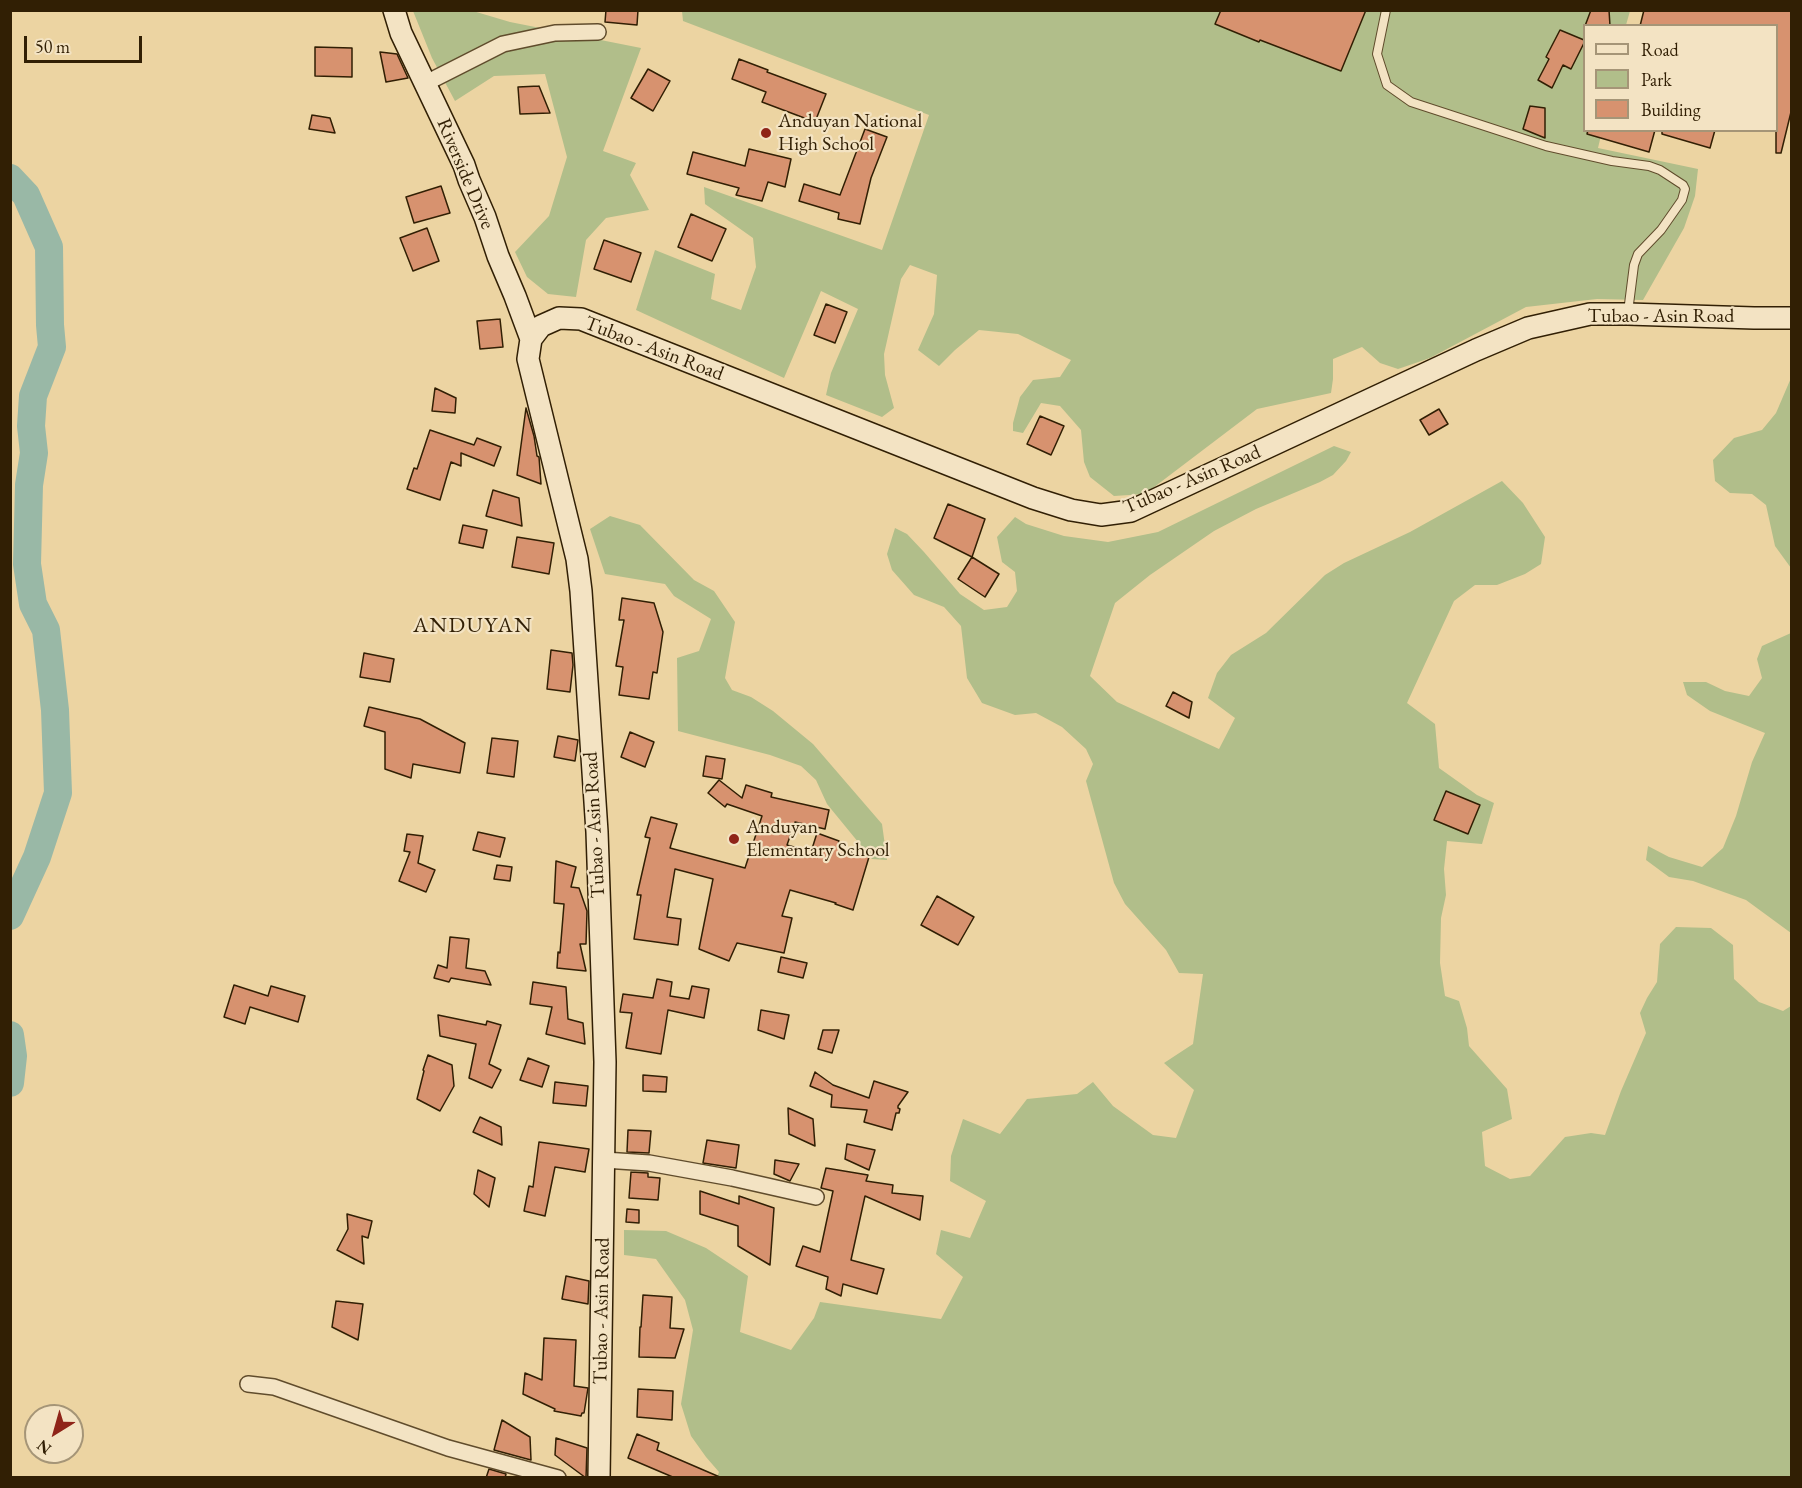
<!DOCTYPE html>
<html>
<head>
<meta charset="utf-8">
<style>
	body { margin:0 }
	#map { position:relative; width:1802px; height:1488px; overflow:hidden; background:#ecd4a2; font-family:"EB Garamond",serif }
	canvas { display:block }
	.frame { position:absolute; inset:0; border:12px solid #311f04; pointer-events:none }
	.legend { position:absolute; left:1583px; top:24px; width:195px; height:108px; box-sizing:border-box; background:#f3e3c3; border:2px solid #a59577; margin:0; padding:8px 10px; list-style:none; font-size:18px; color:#311f04 }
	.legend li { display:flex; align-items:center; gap:12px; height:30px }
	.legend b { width:30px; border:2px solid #a59577 }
	.north { position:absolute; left:24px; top:1404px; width:60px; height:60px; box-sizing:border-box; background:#f3e3c3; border:2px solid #a59577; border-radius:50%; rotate:217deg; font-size:16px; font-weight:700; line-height:24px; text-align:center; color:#311f04 }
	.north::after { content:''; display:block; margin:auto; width:21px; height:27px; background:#8f2418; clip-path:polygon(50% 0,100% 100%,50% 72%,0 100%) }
	.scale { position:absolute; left:24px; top:36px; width:118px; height:27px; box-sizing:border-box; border:3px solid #311f04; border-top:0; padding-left:8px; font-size:18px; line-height:21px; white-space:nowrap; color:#311f04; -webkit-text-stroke:4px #f3e3c3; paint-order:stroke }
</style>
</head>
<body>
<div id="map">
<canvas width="1802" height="1488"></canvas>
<div class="frame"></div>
<ul class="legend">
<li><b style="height:8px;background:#f3e3c3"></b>Road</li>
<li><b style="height:16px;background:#b1be8a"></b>Park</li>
<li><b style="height:16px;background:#d7926f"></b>Building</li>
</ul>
<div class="north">N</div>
<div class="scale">50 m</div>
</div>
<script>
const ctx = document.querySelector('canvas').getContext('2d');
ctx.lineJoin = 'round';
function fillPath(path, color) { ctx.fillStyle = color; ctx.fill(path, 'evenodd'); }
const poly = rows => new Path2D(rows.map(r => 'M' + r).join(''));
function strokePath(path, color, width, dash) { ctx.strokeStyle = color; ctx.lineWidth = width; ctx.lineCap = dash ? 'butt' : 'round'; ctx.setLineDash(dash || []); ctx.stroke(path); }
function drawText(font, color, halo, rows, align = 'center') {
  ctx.font = font + ' "EB Garamond",serif'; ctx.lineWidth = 4.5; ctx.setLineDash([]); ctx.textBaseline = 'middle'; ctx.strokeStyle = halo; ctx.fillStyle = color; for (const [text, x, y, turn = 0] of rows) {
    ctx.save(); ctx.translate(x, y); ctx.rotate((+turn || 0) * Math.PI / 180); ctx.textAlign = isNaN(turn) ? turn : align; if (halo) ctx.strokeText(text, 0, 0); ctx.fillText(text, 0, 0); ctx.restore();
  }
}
const green = poly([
	[413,11,473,11,510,22,641,48,603,151,636,163,630,175,649,210,606,218,586,240,576,297,548,294,527,277,515,252,549,216,567,157,545,74,494,76,455,101,432,58],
	[682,11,1630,11,1626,25,1584,26,1584,130,1602,131,1598,148,1698,169,1695,196,1684,228,1643,300,1597,299,1526,307,1430,358,1398,369,1380,363,1362,347,1333,359,1333,379,1331,393,1257,409,1145,494,1114,496,1090,477,1084,462,1081,430,1060,406,1041,403,1023,433,1013,431,1013,423,1020,397,1033,380,1060,377,1071,360,1018,334,979,330,955,350,939,366,918,350,934,314,937,275,910,265,901,279,884,354,885,375,894,408,882,417,826,395,831,373,858,309,821,291,784,378,636,310,655,250,715,274,711,299,741,310,756,267,753,238,705,204,704,187,882,250,929,115,683,21],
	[1791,378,1791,568,1775,546,1766,505,1752,494,1730,493,1715,481,1713,460,1734,438,1762,430,1776,413],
	[1334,446,1351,452,1346,461,1333,475,1320,482,1256,509,1214,531,1150,575,1115,603,1090,676,1117,702,1219,749,1235,718,1208,698,1217,673,1231,655,1266,633,1325,575,1344,563,1410,532,1502,481,1523,503,1545,537,1541,564,1525,574,1497,585,1475,585,1454,601,1407,703,1435,724,1439,768,1477,795,1494,803,1482,844,1447,841,1444,869,1446,895,1441,918,1440,963,1445,996,1459,1001,1467,1028,1469,1046,1507,1089,1512,1119,1482,1132,1485,1166,1510,1179,1530,1176,1565,1137,1591,1133,1605,1135,1621,1091,1646,1033,1640,1013,1647,998,1657,982,1660,944,1676,927,1711,928,1733,945,1734,979,1759,1002,1783,1011,1791,1006,1791,1477,717,1477,719,1472,706,1457,691,1436,681,1404,693,1330,685,1300,656,1259,624,1255,624,1230,666,1231,706,1248,748,1276,740,1332,791,1350,814,1318,820,1302,941,1319,963,1277,936,1254,941,1230,970,1238,986,1201,950,1181,951,1156,963,1119,1000,1134,1027,1099,1077,1094,1093,1082,1113,1106,1153,1135,1176,1138,1194,1090,1164,1063,1193,1044,1203,974,1179,973,1166,950,1125,904,1114,883,1086,781,1093,764,1086,749,1062,727,1036,713,1015,715,982,703,967,678,961,626,944,607,914,595,892,570,887,554,895,528,907,534,924,552,960,594,984,610,1007,607,1017,591,1015,572,1002,562,997,537,1015,517,1026,524,1064,536,1108,542,1158,532],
	[610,516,640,525,694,580,714,591,735,622,725,678,732,690,751,697,773,711,813,744,882,824,887,860,872,859,827,804,816,780,801,766,770,755,678,731,677,658,699,651,711,619,674,596,665,584,605,574,590,529],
	[1791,633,1791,933,1746,900,1693,881,1669,877,1646,860,1648,846,1669,857,1702,867,1723,848,1736,816,1752,762,1765,733,1710,711,1687,695,1683,682,1706,682,1725,691,1749,696,1762,678,1757,659,1762,646]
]);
const river = poly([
	[10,178,26,195,49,247,50,325,52,347,33,396,31,426,34,453,29,485,27,564,33,604,46,630,55,710,58,793,37,857,10,916],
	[10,1035,13,1056,10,1083]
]);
const building = poly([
	[606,10,638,10,637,25,605,22,606,10],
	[1221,10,1366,10,1341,71,1260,40,1259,42,1215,24,1221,10],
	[1591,10,1609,10,1610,26,1585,26,1591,10],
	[1644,10,1791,10,1791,112,1781,153,1776,153,1776,26,1640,26,1644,10],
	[1560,30,1584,40,1584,43,1571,69,1563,65,1552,88,1538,80,1549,59,1546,57,1560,30],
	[315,47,352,48,352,77,315,76,315,47],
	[380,52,397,54,408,78,386,82,380,52],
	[739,59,768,70,767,72,826,94,815,122,762,102,766,92,732,79,739,59],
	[648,69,670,81,653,111,631,98,648,69],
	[539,86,550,113,520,114,518,87,539,86],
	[1530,106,1545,108,1545,138,1523,129,1530,106],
	[312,115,330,118,335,133,309,129,312,115],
	[865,129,887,137,871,178,860,224,838,219,839,213,799,201,804,184,840,195,865,129],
	[1588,130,1655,130,1649,152,1587,134,1588,130],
	[1662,130,1715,130,1710,148,1662,134,1662,130],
	[749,149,791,159,785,187,768,182,762,201,736,195,739,188,687,174,693,152,745,166,749,149],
	[441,186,450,213,414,223,406,197,441,186],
	[691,214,726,229,712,261,678,247,691,214],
	[427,228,439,261,413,271,400,238,427,228],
	[604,240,641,253,631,282,594,269,604,240],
	[826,304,847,312,835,343,814,335,826,304],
	[500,319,503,347,480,349,477,321,500,319],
	[435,388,456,398,455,413,432,411,435,388],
	[526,408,534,436,537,456,539,457,541,484,517,475,526,408],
	[1439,409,1448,424,1429,435,1420,420,1439,409],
	[1040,416,1064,426,1051,455,1027,444,1040,416],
	[430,430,474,445,477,438,501,447,494,466,461,453,461,466,451,462,440,500,407,489,414,468,417,469,430,430],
	[493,490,519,498,522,526,486,516,493,490],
	[948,504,985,519,972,557,934,538,948,504],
	[463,525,487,530,483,548,459,543,463,525],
	[517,537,554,543,549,574,512,567,517,537],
	[972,557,999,574,985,597,958,579,972,557],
	[622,598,654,603,663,632,657,673,653,672,649,699,619,695,623,667,616,666,624,620,619,620,622,598],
	[551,650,572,653,573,665,570,692,547,689,551,650],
	[364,653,394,659,390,682,360,677,364,653],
	[1173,692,1192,702,1189,718,1166,706,1173,692],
	[369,707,420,719,465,743,460,773,413,764,411,778,385,769,385,732,364,726,369,707],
	[630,732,654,742,645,767,621,757,630,732],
	[558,736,578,740,575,761,554,757,558,736],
	[492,738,518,741,514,777,487,773,492,738],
	[706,756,725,759,722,779,703,776,706,756],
	[719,780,742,798,746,785,772,793,771,797,829,810,825,829,795,822,787,845,811,852,817,833,839,841,838,848,869,857,853,910,835,904,836,903,790,890,782,916,792,918,784,953,737,943,729,961,699,949,713,879,675,869,667,917,681,919,678,945,634,939,641,895,637,895,650,838,645,837,651,817,677,824,670,848,745,868,762,816,727,804,725,807,708,793,719,780],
	[1446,791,1480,805,1468,834,1434,820,1446,791],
	[478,832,505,838,500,857,473,850,478,832],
	[407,834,423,836,418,863,435,870,426,892,399,881,410,852,404,851,407,834],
	[556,861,576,867,571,887,579,888,587,911,586,944,580,944,586,971,557,968,558,952,560,953,564,904,554,903,556,861],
	[497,865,512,867,510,881,494,879,497,865],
	[937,896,974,917,958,945,921,925,937,896],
	[450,937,469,939,466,968,485,971,491,985,451,978,449,982,434,978,438,965,447,968,450,937],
	[781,957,807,963,803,978,778,972,781,957],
	[657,979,672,982,670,996,689,999,692,986,709,989,704,1018,668,1010,661,1054,626,1048,632,1013,620,1012,623,994,653,998,657,979],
	[533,982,566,987,568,1019,583,1023,585,1044,546,1034,552,1007,530,1004,533,982],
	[234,985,268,996,271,986,305,996,298,1022,250,1007,245,1024,224,1017,234,985],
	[761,1010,789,1015,784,1039,758,1030,761,1010],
	[438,1015,486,1025,487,1021,501,1025,489,1064,501,1070,492,1088,469,1078,476,1044,440,1036,438,1015],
	[823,1030,839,1030,832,1053,818,1049,823,1030],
	[428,1055,452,1065,454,1086,440,1111,417,1099,424,1071,423,1070,428,1055],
	[528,1058,549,1066,542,1087,520,1080,528,1058],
	[815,1072,833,1085,869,1098,874,1081,908,1092,898,1106,898,1108,900,1109,899,1113,896,1113,892,1130,864,1122,867,1110,831,1107,832,1095,810,1086,815,1072],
	[643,1075,667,1077,666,1092,643,1091,643,1075],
	[555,1082,588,1086,586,1106,553,1103,555,1082],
	[788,1108,813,1119,815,1146,789,1134,788,1108],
	[480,1117,501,1127,502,1145,473,1132,480,1117],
	[628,1130,651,1131,649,1153,627,1152,628,1130],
	[707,1140,739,1145,736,1168,703,1163,707,1140],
	[539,1142,589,1149,585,1172,555,1167,545,1216,524,1211,529,1186,533,1187,539,1142],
	[847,1144,875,1150,869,1170,845,1159,847,1144],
	[775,1160,799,1164,790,1181,774,1174,775,1160],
	[826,1168,868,1175,866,1181,893,1185,892,1193,923,1196,920,1220,865,1196,851,1260,884,1269,877,1294,843,1284,841,1296,826,1289,828,1277,796,1266,803,1246,820,1252,833,1191,821,1188,826,1168],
	[478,1170,495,1178,489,1207,474,1194,478,1170],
	[631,1172,648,1173,648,1177,660,1178,658,1200,629,1198,631,1172],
	[700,1191,739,1204,739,1196,774,1208,770,1265,738,1246,738,1226,700,1214,700,1191],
	[627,1209,639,1210,639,1223,626,1222,627,1209],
	[347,1214,372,1221,368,1238,362,1236,364,1264,337,1250,348,1229,347,1214],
	[566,1276,589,1281,588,1304,562,1299,566,1276],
	[643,1295,672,1297,670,1328,684,1329,675,1358,639,1357,640,1327,641,1327,643,1295],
	[336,1301,363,1304,358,1340,332,1327,336,1301],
	[544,1338,576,1340,574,1386,588,1388,584,1413,582,1413,581,1416,554,1411,555,1409,523,1394,525,1373,542,1380,544,1338],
	[638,1389,673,1391,672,1420,637,1417,638,1389],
	[502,1420,530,1437,531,1460,494,1450,502,1420],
	[637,1434,659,1443,657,1450,722,1478,675,1478,628,1458,637,1434],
	[556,1438,587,1448,586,1478,555,1455,556,1438],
	[489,1469,506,1474,505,1478,486,1478,489,1469]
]);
const lane = poly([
	[1386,10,1377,54,1387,85,1411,102,1546,146,1612,161,1649,166,1660,170,1683,185,1685,189,1682,200,1661,230,1638,254,1634,265,1628,312]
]);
const street = poly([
	[426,83,503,44,555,33,598,32],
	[604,1160,649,1163,732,1178,816,1197],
	[248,1384,274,1387,448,1448,558,1478]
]);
const secondary = poly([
	[394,10,401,33,464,165,469,180,485,217,498,256,515,296,531,339],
	[599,1478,605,1062,597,832,581,591,577,559,528,359,531,339,541,326,559,318,581,319,1033,498,1071,510,1101,515,1131,511,1476,350,1528,328,1590,314,1628,314,1754,318,1792,318]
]);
const markers = [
	[766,133,6,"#8f2418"],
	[734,839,6,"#8f2418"]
];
const poiNames = [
	["Anduyan National",778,122],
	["High School",778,145],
	["Anduyan",746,828],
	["Elementary School",746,851]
];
const streetNames = [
	["Riverside Drive",465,174,67],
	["Tubao - Asin Road",1661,317],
	["Tubao - Asin Road",654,349,21],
	["Tubao - Asin Road",1192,480,-23],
	["Tubao - Asin Road",595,825,-93],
	["Tubao - Asin Road",602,1311,-89]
];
const quarterNames = [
	["ANDUYAN",473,626]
];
fillPath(green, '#b1be8a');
strokePath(river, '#99b8a6', 28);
fillPath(building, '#d7926f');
strokePath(building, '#311f04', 1.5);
strokePath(lane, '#604c2c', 10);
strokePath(street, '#604c2c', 18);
strokePath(secondary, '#311f04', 24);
strokePath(lane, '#f3e3c3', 8);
strokePath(street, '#f3e3c3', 15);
strokePath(secondary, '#f3e3c3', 21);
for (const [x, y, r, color] of markers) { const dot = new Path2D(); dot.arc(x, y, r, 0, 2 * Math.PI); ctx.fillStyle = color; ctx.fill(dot); strokePath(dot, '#f3e3c3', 2); }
drawText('20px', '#311f04', '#f3e3c3', poiNames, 'left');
drawText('20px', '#311f04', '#f3e3c3', streetNames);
ctx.letterSpacing = '1.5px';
drawText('22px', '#311f04', '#f3e3c3', quarterNames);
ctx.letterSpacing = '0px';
</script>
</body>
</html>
